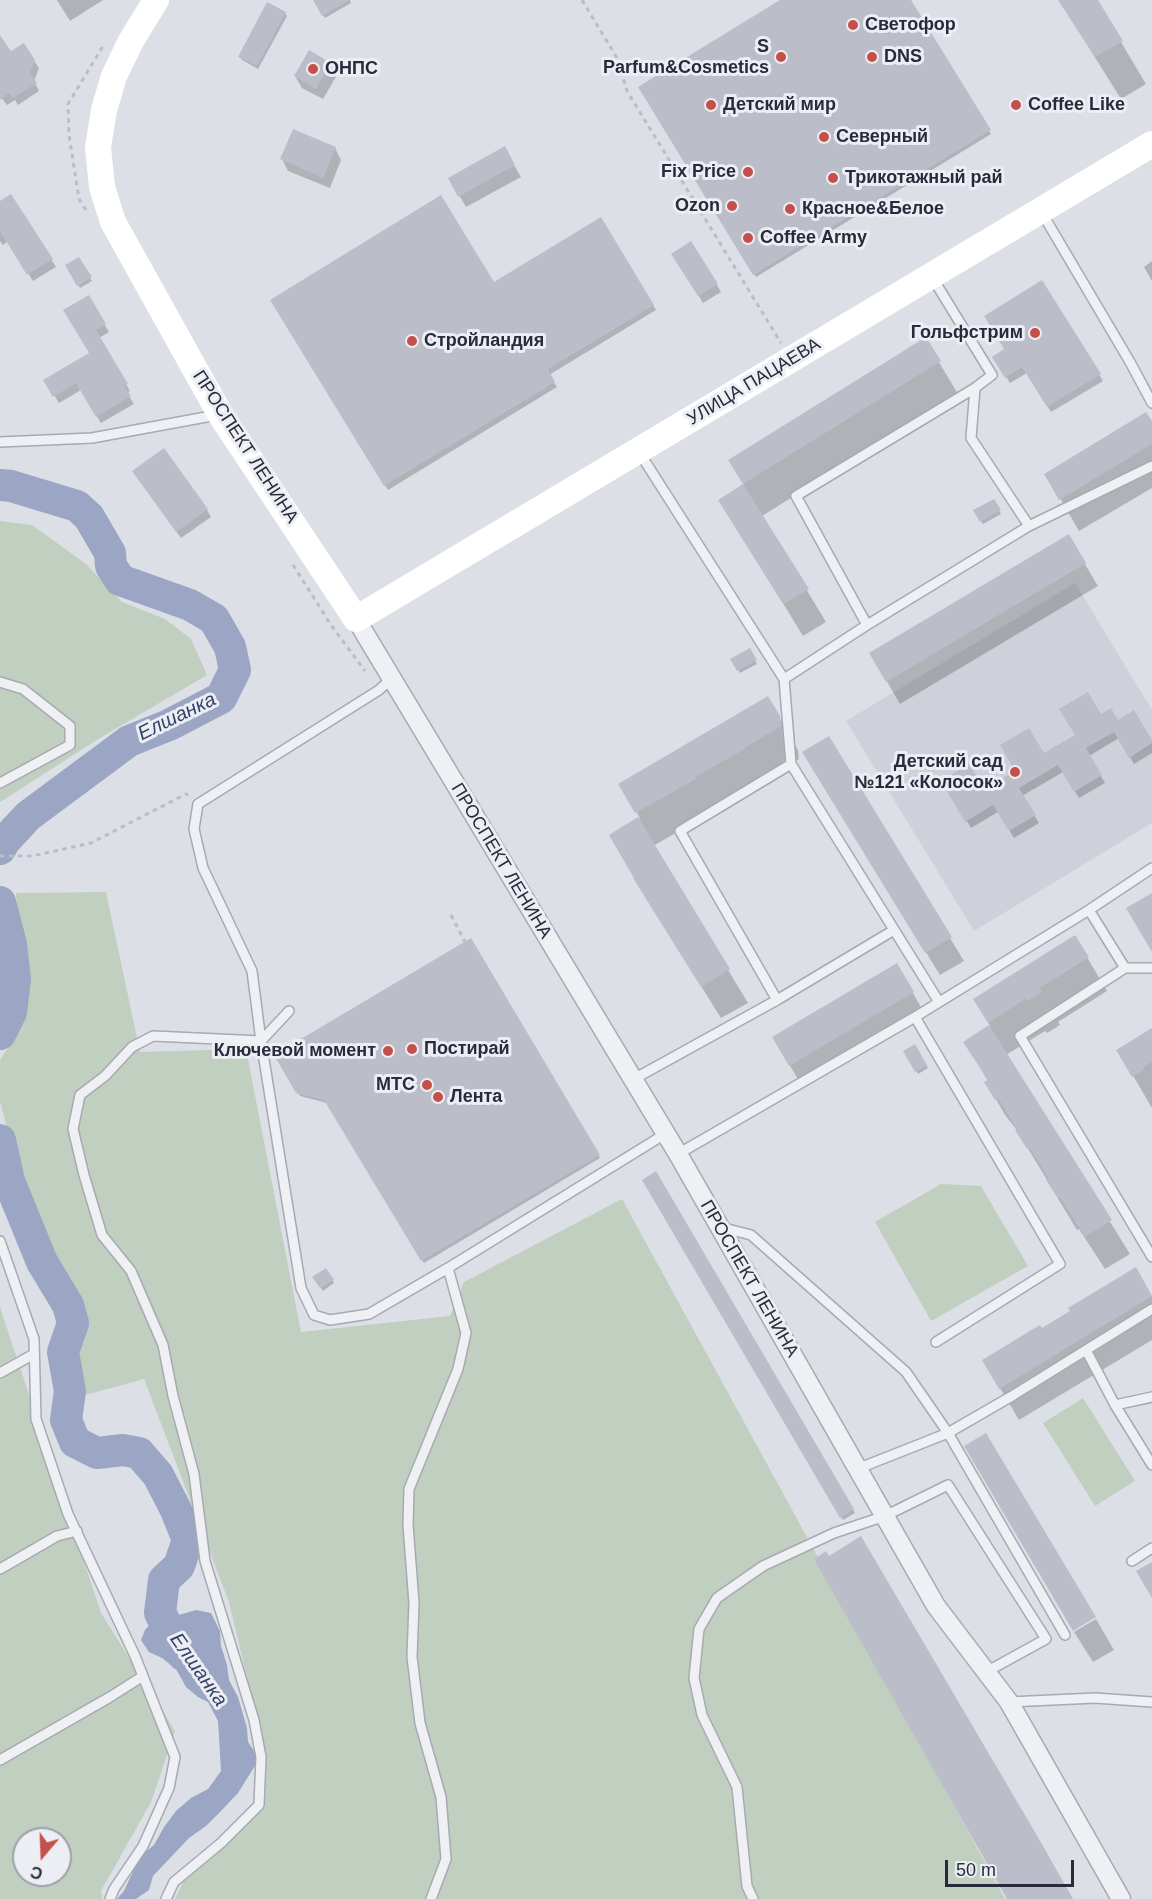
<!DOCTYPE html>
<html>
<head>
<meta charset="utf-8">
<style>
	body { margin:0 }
	#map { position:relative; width:1152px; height:1899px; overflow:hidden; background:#dddfe6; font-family:Arial,sans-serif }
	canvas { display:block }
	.north { position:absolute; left:12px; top:1827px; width:60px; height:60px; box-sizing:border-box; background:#eceef4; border:2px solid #9ea0aa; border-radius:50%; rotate:199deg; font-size:16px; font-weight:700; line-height:24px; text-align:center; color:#282b3b }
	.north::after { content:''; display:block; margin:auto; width:21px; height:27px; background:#c3504a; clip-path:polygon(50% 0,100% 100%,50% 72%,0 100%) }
	.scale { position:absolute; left:945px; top:1860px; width:129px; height:27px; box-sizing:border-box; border:3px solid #282b3b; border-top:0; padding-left:8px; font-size:18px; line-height:21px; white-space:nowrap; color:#282b3b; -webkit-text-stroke:4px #eceef4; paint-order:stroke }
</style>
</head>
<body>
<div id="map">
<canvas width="1152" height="1899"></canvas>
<div class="north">С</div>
<div class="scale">50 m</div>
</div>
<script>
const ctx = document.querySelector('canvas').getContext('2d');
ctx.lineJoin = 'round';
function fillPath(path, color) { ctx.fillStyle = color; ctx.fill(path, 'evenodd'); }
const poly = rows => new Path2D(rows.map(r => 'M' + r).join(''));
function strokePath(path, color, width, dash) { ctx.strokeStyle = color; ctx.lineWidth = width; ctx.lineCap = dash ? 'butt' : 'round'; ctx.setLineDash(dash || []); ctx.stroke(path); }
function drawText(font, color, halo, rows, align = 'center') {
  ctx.font = font + ' Arial,sans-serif'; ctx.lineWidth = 6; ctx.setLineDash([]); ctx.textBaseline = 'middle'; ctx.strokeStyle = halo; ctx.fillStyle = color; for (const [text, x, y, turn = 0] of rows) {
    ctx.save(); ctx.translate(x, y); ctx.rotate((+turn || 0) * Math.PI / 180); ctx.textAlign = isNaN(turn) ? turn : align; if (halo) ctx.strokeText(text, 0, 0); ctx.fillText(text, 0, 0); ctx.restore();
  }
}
const built = poly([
	[1075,583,1152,710,1152,823,974,931,846,721]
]);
const green = poly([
	[0,521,32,525,86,564,122,602,165,619,191,639,207,675,100,738,0,802],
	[106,892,140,1052,246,1049,301,1332,450,1316,464,1282,622,1199,1005,1899,175,1899,183,1882,265,1807,266,1758,229,1602,144,1379,82,1396,0,1102,0,1060,22,1026,16,893],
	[941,1184,981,1186,1028,1266,931,1321,875,1222],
	[0,1307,101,1613,175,1731,151,1802,101,1891,102,1899,0,1899],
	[24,1839,60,1839,60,1875,24,1875],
	[1083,1398,1135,1481,1095,1506,1043,1423]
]);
const water = poly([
	[196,1610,211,1613,220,1631,221,1646,227,1665,229,1680,238,1697,247,1728,248,1742,255,1752,256,1764,238,1793,221,1811,206,1826,189,1838,153,1876,149,1890,136,1899,117,1899,124,1891,140,1856,154,1845,164,1827,176,1811,191,1798,208,1789,221,1771,218,1721,208,1702,198,1697,186,1687,176,1669,162,1658,149,1652,141,1640,145,1630,151,1623]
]);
const shadow = poly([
	[57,0,103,0,70,21],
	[315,0,350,0,351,3,325,18],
	[783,0,909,0,991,134,756,277,640,87],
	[1059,0,1096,0,1146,84,1121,99],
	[285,13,287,16,258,69,242,60,240,57],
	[0,50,34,61,39,68,34,81,39,91,18,105,15,100,7,105,0,96],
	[330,64,337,75,323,99,302,88,295,76],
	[335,148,341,160,330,188,288,171,282,159],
	[504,148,521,177,466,207,450,179],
	[11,196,56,267,33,281,8,241,3,245,0,241,0,203],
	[601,219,656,310,549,375,557,387,388,490,272,300,494,284],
	[691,243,721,292,703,303,673,254],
	[79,259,92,281,80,288,67,266],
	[1152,261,1152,281,1144,267],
	[1042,282,1103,381,1051,412,1027,373,1010,383,994,357,1006,350],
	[88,297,109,332,99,338,130,391,127,393,134,404,101,423,81,390,59,403,45,380,91,353],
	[925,339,958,394,762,516,826,622,803,636,720,500,744,485,730,460],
	[1152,424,1152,488,1079,531,1046,474],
	[138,478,207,510,211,517,181,538],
	[993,501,1001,514,983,524,975,511],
	[1068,536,1098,586,900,704,871,654],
	[749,650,757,664,740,673,732,659],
	[768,698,798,750,799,759,762,781,763,783,653,846,748,1003,721,1018,654,911,611,835,640,818,620,784],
	[1100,716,1117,722,1152,743,1152,753,1134,764,1119,738,1089,756,1105,783,1079,798,1063,772,1022,796,1039,823,1014,838,998,812,971,828,943,781,983,791,1077,735],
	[828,738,964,961,940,975,817,775],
	[1075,937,1107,991,1058,1022,1060,1025,1047,1033,1045,1031,1006,1055,1130,1254,1105,1269,1079,1229,1077,1230,1017,1130,1005,1115,986,1082,988,1081,965,1042,990,1026,975,1000],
	[470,940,600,1158,424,1263,327,1103,300,1096,276,1055],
	[897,965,926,1016,803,1088,774,1038],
	[1152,1030,1152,1108,1118,1050],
	[915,1046,928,1068,918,1074,905,1051],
	[656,1173,855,1513,843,1520,644,1180],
	[1135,1269,1152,1297,1152,1340,1019,1420,984,1361,1041,1330],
	[326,1270,334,1283,323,1291,314,1277],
	[1096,1619,1114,1650,1093,1662,1074,1632]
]);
const river = poly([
	[0,485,11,486,77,506,89,517,110,553,111,566,120,580,190,605,214,619,230,647,235,670,221,698,169,725,129,741,28,816,4,842,0,849],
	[0,902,11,944,15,979,11,1012,0,1034],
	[0,1140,9,1181,42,1262,68,1305,73,1323,63,1352,70,1391,66,1420,75,1442,97,1453,123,1450,139,1453,158,1475,176,1510,188,1540,179,1566,164,1580,160,1613,183,1655]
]);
const building = poly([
	[313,0,350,0,322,16],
	[780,0,911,0,991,130,753,275,638,87],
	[1058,0,1098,0,1123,41,1095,57],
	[267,2,286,12,257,66,238,57],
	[0,35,11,51,24,43,35,60,30,73,37,83,13,98,9,93,0,100],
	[309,50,331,63,316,89,294,76],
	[293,129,336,147,323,178,280,159],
	[505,146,515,165,458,197,448,178],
	[11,194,53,259,27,275,0,231,0,201],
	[441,195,494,282,601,217,654,305,548,369,555,382,384,486,270,300],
	[691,241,718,284,698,296,671,254],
	[79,257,92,277,77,286,65,265],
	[1042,280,1101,374,1047,407,1022,367,1005,378,992,357,1004,349,984,316],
	[89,295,106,324,96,330,128,384,124,385,131,396,96,417,76,383,53,397,43,380,89,353,63,310],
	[926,337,941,361,743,484,728,460],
	[1146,412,1152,421,1152,444,1059,500,1044,474],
	[164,448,208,509,176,532,132,471],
	[743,484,809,589,783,604,718,500],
	[994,499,1001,510,980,522,973,510],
	[1069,534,1086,563,886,682,869,653],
	[750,648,757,660,737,671,730,659],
	[1088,692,1101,714,1111,708,1118,720,1134,710,1152,740,1152,743,1129,758,1114,732,1086,748,1102,775,1074,792,1058,765,1019,788,1036,815,1009,831,993,805,965,822,941,781,969,764,984,789,1015,771,1000,745,1029,728,1044,753,1075,735,1059,709],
	[768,696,780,716,781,726,744,748,745,749,695,777,696,779,635,813,618,784],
	[829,736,952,937,925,953,802,752],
	[638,817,730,969,701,987,633,878,634,878,609,835],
	[1152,893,1152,952,1126,908],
	[1075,935,1089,957,1040,988,1042,992,1027,1001,1025,999,988,1023,973,999],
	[471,938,600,1155,421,1261,324,1100,296,1093,274,1055],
	[897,963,914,992,789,1066,772,1037],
	[989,1025,1112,1220,1085,1237,1060,1197,1058,1198,1046,1180,1049,1179,1029,1147,1027,1149,1015,1130,1017,1129,998,1098,995,1100,984,1082,988,1080,963,1042],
	[1152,1028,1152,1062,1143,1067,1145,1069,1132,1077,1116,1050],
	[915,1044,927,1065,915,1072,903,1051],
	[656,1171,854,1509,840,1518,642,1180],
	[1136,1267,1152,1296,999,1389,982,1360,1040,1325,1042,1328,1070,1311,1068,1308],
	[326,1268,334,1280,320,1288,312,1277],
	[986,1433,1096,1617,1073,1631,964,1446],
	[861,1536,1039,1839,1073,1899,1007,1899,814,1559,826,1551,829,1556],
	[1152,1562,1152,1598,1136,1571]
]);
const path = poly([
	[582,0,617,58,627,91,781,343],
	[86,210,79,199,69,135,68,104,103,46],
	[293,565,331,625,365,671],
	[0,856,32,856,91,843,186,794,188,795],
	[451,915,465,942]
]);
const lane = poly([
	[1042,213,1130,362,1152,403],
	[975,388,971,438,1029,526],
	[0,442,92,438,217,415],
	[639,452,784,679,791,764,680,831,777,1000],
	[867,625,796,496,975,388,992,375,932,277],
	[391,679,379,690,198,804,194,829,203,868,252,971,261,1041,301,1288,314,1315,330,1320,369,1314,448,1268,665,1134],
	[784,679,867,625,1029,526,1152,466],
	[0,682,23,689,70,726,70,745,0,783],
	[791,764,939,1002],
	[1089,910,1152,868],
	[1152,968,1125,968,1020,1036,1152,1257],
	[915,1017,1060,1264,936,1342],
	[632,1080,777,1000,894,930],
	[678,1154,915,1017,1089,910,1125,968],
	[720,1227,751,1235,906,1372,948,1433,1065,1635],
	[0,1241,34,1339,36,1419,68,1514,135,1656,175,1757,169,1788,143,1846,114,1889,110,1899],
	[1086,1350,1115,1405,1152,1465],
	[0,1373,34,1354],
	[1115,1405,1152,1397],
	[857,1469,948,1433,1012,1396,1152,1309],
	[1132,1561,1152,1548],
	[0,1569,57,1536,77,1531],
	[1009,1702,1095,1698,1152,1702],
	[0,1760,110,1697,143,1676],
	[166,1899,174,1882,221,1843,259,1805,261,1757,254,1720,205,1561,194,1474,173,1396,163,1345,131,1271,102,1235,84,1175,73,1129,80,1095,105,1076,132,1047,153,1036,261,1041,289,1011],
	[431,1899,446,1859,441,1797,420,1723,412,1657,414,1603,408,1525,409,1489,458,1369,466,1333,448,1268],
	[753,1899,747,1886,737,1787,702,1715,694,1678,699,1629,717,1598,763,1566,834,1533,885,1516,948,1485,1046,1639,986,1672]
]);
const street = poly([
	[356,619,678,1154,936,1606,1009,1702,1121,1899]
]);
const secondary = poly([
	[156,0,131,41,114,76,104,110,98,147,102,187,113,222,220,414,356,619,1152,144]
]);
const markers = [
	[853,25,6,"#c3504a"],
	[781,57,6,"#c3504a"],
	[872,57,6,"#c3504a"],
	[313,69,6,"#c3504a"],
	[711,105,6,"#c3504a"],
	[1016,105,6,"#c3504a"],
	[824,137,6,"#c3504a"],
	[748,172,6,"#c3504a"],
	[833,178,6,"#c3504a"],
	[732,206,6,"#c3504a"],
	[790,209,6,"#c3504a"],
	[748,238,6,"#c3504a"],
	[1035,333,6,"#c3504a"],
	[412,341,6,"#c3504a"],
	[1015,772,6,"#c3504a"],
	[412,1049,6,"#c3504a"],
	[388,1051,6,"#c3504a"],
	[427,1085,6,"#c3504a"],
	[438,1097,6,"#c3504a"]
];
const poiNames = [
	["Светофор",865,25],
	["S",769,47,"right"],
	["Parfum&Cosmetics",769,68,"right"],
	["DNS",884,57],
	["ОНПС",325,69],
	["Детский мир",723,105],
	["Coffee Like",1028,105],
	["Северный",836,137],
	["Fix Price",736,172,"right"],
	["Трикотажный рай",845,178],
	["Ozon",720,206,"right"],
	["Красное&Белое",802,209],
	["Coffee Army",760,238],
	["Гольфстрим",1023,333,"right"],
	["Стройландия",424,341],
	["Детский сад",1003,762,"right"],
	["№121 «Колосок»",1003,783,"right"],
	["Постирай",424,1049],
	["Ключевой момент",376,1051,"right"],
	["МТС",415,1085,"right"],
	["Лента",450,1097]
];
const streetNames = [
	["УЛИЦА ПАЦАЕВА",754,382,-31],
	["ПРОСПЕКТ ЛЕНИНА",245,447,57],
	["ПРОСПЕКТ ЛЕНИНА",501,861,59],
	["ПРОСПЕКТ ЛЕНИНА",749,1279,60]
];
const waterNames = [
	["Елшанка",177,717,-26],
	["Елшанка",198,1670,55]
];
fillPath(built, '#cfd1da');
fillPath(green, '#c0cfbf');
fillPath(water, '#9aa6c3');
fillPath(shadow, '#0003');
strokePath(river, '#9aa6c3', 32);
fillPath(building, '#bbbdc8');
strokePath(lane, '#a7a9b3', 12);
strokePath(street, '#a7a9b3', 21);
strokePath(path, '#bbbdc4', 3, [4.5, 4.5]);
strokePath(lane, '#eff0f4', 9);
strokePath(street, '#eff0f4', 18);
strokePath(secondary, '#fff', 26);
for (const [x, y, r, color] of markers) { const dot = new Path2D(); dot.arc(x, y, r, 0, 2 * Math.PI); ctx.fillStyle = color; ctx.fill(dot); strokePath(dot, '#eceef4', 2); }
drawText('bold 18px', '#282b3b', '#eceef4', poiNames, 'left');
drawText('18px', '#282b3b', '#eceef4', streetNames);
drawText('italic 20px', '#35436b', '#eceef4', waterNames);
</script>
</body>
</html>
